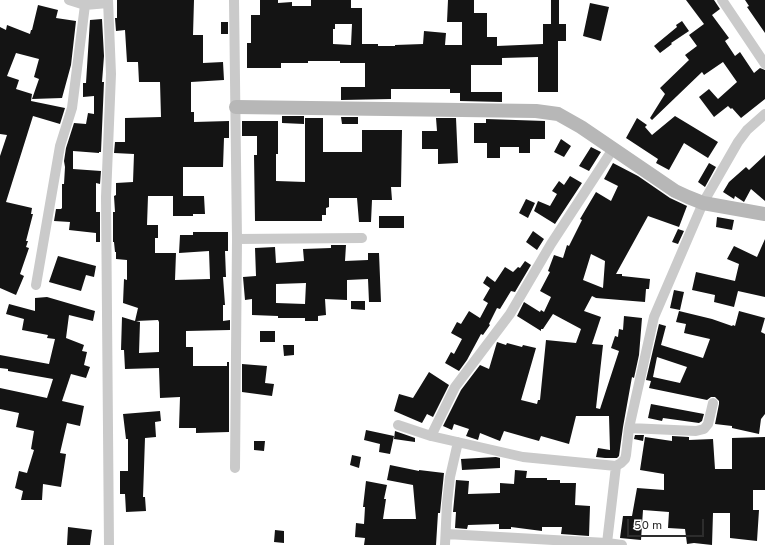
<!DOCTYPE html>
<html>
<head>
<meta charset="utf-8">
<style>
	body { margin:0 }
	#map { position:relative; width:765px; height:545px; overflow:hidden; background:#fff; font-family:Overpass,sans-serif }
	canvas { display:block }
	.scale { position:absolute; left:627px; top:519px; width:77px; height:18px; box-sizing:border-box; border:2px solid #2d2d2d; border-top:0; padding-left:5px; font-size:12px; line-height:14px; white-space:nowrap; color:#2d2d2d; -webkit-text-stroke:3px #fff; paint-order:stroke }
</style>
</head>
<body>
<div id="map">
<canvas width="765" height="545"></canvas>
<div class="scale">50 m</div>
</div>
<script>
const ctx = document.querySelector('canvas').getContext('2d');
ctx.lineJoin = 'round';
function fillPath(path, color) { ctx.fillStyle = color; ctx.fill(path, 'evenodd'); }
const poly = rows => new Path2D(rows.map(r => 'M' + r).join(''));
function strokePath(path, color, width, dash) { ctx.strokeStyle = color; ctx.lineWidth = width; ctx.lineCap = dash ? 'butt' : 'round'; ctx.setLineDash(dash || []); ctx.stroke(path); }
const building = poly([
	[117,0,194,0,193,35,203,35,203,63,223,62,224,80,191,82,191,112,194,112,194,122,229,121,229,138,224,138,223,167,183,167,183,196,204,196,205,214,193,214,193,216,173,216,173,196,148,196,147,225,158,225,158,238,155,238,155,253,176,253,175,280,210,279,209,251,179,253,180,235,193,235,193,232,228,232,228,251,225,251,226,277,223,277,225,305,223,305,223,321,230,320,230,330,186,331,186,347,193,347,193,366,227,366,227,362,229,362,229,432,196,433,196,428,179,428,180,397,160,398,159,368,125,369,124,350,121,350,122,317,135,321,138,308,123,303,124,279,127,280,127,260,116,259,116,252,115,252,114,242,113,242,113,212,115,212,114,196,116,195,116,183,133,182,134,154,114,153,115,142,125,142,125,118,161,117,160,82,139,82,138,62,127,62,125,30,116,31,115,18,117,18],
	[158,320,159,322,159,352,139,353,140,322,136,321],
	[260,0,278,0,278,3,292,2,292,6,311,6,311,0,351,0,351,8,362,8,362,44,378,44,378,46,395,46,395,45,423,44,424,31,446,33,445,45,462,45,462,22,447,22,448,0,474,0,474,13,487,13,487,37,497,37,497,46,543,44,543,24,551,24,551,0,559,0,559,24,566,24,566,41,558,41,558,92,538,92,538,57,502,58,502,65,471,65,471,92,502,92,502,102,460,101,460,93,450,93,450,89,391,89,391,99,341,100,341,87,365,87,365,63,340,63,340,61,308,61,308,63,281,63,281,68,247,68,247,43,251,43,251,15,260,15],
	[335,24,352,24,351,45,333,44,333,29,335,29],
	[686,0,714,0,720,9,712,15,729,38,725,41,735,56,740,52,754,73,760,68,765,70,765,99,741,118,732,108,731,109,728,106,714,117,699,97,709,89,718,99,737,82,723,62,704,75,702,72,652,120,650,118,665,94,660,88,689,60,685,55,697,46,689,35,704,24],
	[745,0,765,0,765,33,747,7,749,6],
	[590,3,609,7,601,41,583,36],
	[38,5,58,10,56,18,76,21,71,65,62,98,32,99,39,79,34,77,39,59,16,53,7,76,19,80,16,89,32,94,31,101,65,108,60,124,33,116,6,202,32,208,31,214,33,214,26,241,28,241,26,247,29,248,20,274,24,276,16,295,0,288,0,156,7,135,0,134,0,27,6,30,7,25,30,34,31,30,32,30],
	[102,19,104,56,102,82,104,82,101,152,99,152,99,153,73,151,73,169,101,171,100,184,96,183,96,212,100,212,100,242,96,242,96,233,69,230,70,222,54,221,56,209,61,209,62,208,62,184,64,184,65,167,64,161,66,148,74,123,86,124,88,113,94,114,94,96,83,97,83,83,86,83,90,20],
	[682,21,689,31,671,43,672,44,660,53,654,46,677,27,676,25],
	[221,22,228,22,228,34,221,34],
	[282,116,304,116,304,124,282,123],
	[675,116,718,142,708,158,684,143,669,170,656,163,658,159,626,138,637,118,647,125,645,127,652,135],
	[341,117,358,117,358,124,342,124],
	[305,118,323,118,323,152,362,152,362,130,402,130,401,187,391,187,392,200,372,200,371,222,359,222,357,198,329,198,329,207,326,208,326,215,322,215,322,221,255,221,254,155,257,155,257,136,242,136,242,121,278,121,278,154,276,154,276,181,305,182],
	[436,118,456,118,458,163,438,164,438,149,422,149,422,131,437,131],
	[486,119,545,121,545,139,530,139,530,153,519,153,519,147,500,147,500,158,487,158,487,143,474,143,474,123,486,123],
	[561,139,571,146,564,157,554,152],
	[591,147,601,152,589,171,579,166],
	[765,155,765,201,751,189,744,202,735,196,734,199,723,192,729,182,746,167,749,170],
	[613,163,638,176,670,198,687,206,679,227,648,216,616,274,622,274,622,276,650,279,649,289,646,289,645,302,596,298,592,296,584,311,601,317,592,344,603,345,596,408,600,409,619,351,611,348,615,336,618,337,619,329,623,330,624,316,642,318,639,355,634,378,632,377,623,427,619,456,617,458,605,458,596,457,598,448,610,450,609,416,576,416,569,444,541,436,539,441,504,431,500,441,480,433,478,440,466,436,469,429,454,424,452,430,443,426,461,390,480,365,489,369,497,342,506,345,507,343,522,347,523,345,536,348,521,400,537,404,538,400,540,400,546,340,576,343,581,329,553,314,543,329,541,329,541,331,517,316,524,302,540,312,541,310,544,312,551,297,540,291,550,272,548,271,554,255,563,258,567,245,569,246,582,220,580,219,596,192,611,201,618,186,604,179],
	[591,254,605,261,603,288,583,280],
	[709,163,716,167,705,187,698,182],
	[570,176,582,183,555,224,534,211,538,201,550,206,557,194,552,191,559,181,564,185],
	[526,199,535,203,528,218,519,213],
	[379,216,404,216,404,228,379,228],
	[717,217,734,220,732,230,716,227],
	[678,229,684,231,678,244,672,242],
	[533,231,544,239,537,250,526,242],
	[765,239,765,297,738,291,734,307,714,302,715,295,692,290,696,272,735,281,739,264,727,259,734,246,757,257],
	[331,245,346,245,345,261,368,260,368,253,379,253,381,302,369,302,368,279,347,280,347,300,325,299,326,315,318,316,318,321,305,321,305,318,278,318,278,316,252,315,252,299,245,300,243,277,256,276,255,248,275,247,276,263,304,261,303,249,331,248],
	[306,283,305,304,276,303,276,284],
	[58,256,96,266,94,277,86,275,81,291,49,282],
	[525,261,531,265,515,292,511,291,500,309,497,308,489,324,490,325,483,335,481,334,467,360,459,371,445,363,451,352,454,354,462,339,451,333,457,322,461,324,469,311,480,318,488,303,483,300,490,288,483,283,487,276,495,282,505,267,513,272,518,267,520,268],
	[674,290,684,292,680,310,670,308],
	[47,297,95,311,93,321,69,315,66,338,84,345,82,351,87,352,84,365,90,367,86,378,71,374,62,401,84,406,80,426,67,423,60,453,66,454,61,487,43,484,42,500,21,500,23,491,15,488,19,471,27,473,34,450,31,449,34,431,16,427,19,413,0,409,0,388,47,398,53,379,8,371,8,369,0,368,0,355,49,364,55,339,47,338,48,335,22,330,24,319,6,314,9,304,35,311,35,298],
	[351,301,365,301,365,310,351,309],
	[679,311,712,319,732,326,733,325,735,326,739,311,765,318,761,332,765,334,765,414,761,419,759,434,732,428,732,426,715,424,719,404,719,401,715,397,711,397,707,400,649,388,651,381,646,380,659,324,666,326,661,345,703,358,710,339,684,333,686,324,676,322],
	[657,357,687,367,680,383,653,377],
	[260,331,275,331,275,342,260,342],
	[283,345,294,345,294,355,284,356],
	[242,364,267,366,265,383,274,384,272,396,242,392],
	[429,372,449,385,433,417,427,414,422,423,394,411,399,394,413,398],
	[651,404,704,414,702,421,699,423,663,418,662,421,648,418],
	[160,411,161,421,155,422,156,437,145,438,143,497,145,497,146,511,126,512,125,494,120,494,120,471,128,471,128,439,126,439,123,414],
	[366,430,394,436,390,454,379,452,380,444,364,440],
	[395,431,415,438,415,442,394,439],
	[635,435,644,435,643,441,634,439],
	[672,436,689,437,689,440,713,439,715,469,732,469,732,438,765,437,765,490,753,490,753,510,759,510,757,541,730,538,730,513,713,513,712,545,694,543,687,544,685,529,668,528,669,512,643,510,641,540,620,538,623,516,632,516,637,488,664,490,664,474,640,470,645,437,672,441],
	[254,441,265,441,264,451,254,450],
	[352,455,361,457,359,468,350,465],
	[496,457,500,458,500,468,462,470,461,459],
	[390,465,419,471,419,470,444,473,440,513,438,513,436,545,364,545,365,538,355,537,356,523,364,524,365,507,363,507,366,481,387,485,384,499,386,499,383,519,416,519,413,485,387,480],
	[515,470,527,471,526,478,547,478,547,480,560,480,560,483,576,483,575,505,590,506,589,536,561,534,562,527,542,527,542,531,511,527,511,529,499,529,499,524,468,525,467,529,455,528,456,512,453,512,456,480,469,481,468,494,500,493,500,483,514,484],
	[68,527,92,530,90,545,67,545],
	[275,530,284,531,284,543,274,542]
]);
const street = poly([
	[69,0,85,5,108,3],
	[108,0,111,74,106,197,109,545],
	[234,0,237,239,235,468],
	[722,0,765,64],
	[237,239,362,238],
	[36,285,60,146,72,108,85,5],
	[398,425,431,436,523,457,616,466,621,463,625,459,626,455,629,428,654,317,703,203,738,142,747,130,765,114],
	[629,428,696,431,704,429,708,424,713,403],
	[431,436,455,387,510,314,551,244,613,149],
	[616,466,607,543,622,545],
	[446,534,607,543,607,545],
	[445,545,447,503,450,477,458,442]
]);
const secondary = poly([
	[236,107,536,111,558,114,581,127,675,191,688,197,703,203,765,214]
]);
fillPath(building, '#141414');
strokePath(street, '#cacaca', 10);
strokePath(secondary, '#b7b7b7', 14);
</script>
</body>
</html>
